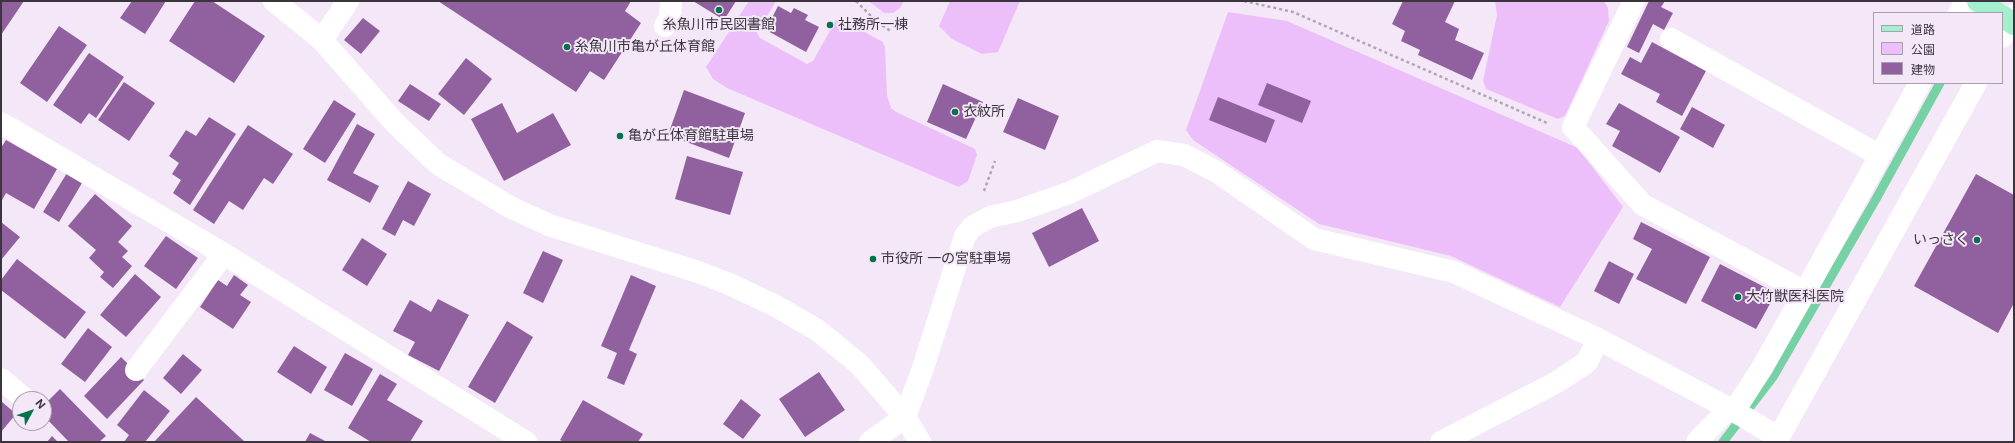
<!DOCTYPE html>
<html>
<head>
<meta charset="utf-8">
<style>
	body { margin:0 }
	#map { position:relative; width:2015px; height:443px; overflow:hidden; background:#f4e7f8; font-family:Inter,"Noto Sans JP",sans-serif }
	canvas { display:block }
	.frame { position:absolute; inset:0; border:2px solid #3a353c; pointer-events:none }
	.legend { position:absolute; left:1873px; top:12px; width:130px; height:72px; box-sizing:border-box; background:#f4e7f8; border:1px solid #aaa0ad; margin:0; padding:5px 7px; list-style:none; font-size:12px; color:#3a353c }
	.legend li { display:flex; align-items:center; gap:8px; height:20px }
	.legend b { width:20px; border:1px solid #aaa0ad }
	.north { position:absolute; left:12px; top:391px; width:40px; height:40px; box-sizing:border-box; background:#f4e7f8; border:1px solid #aaa0ad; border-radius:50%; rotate:50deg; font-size:11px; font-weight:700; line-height:16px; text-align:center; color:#3a353c }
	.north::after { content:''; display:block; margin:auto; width:14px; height:18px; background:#02724b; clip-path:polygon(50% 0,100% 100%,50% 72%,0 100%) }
</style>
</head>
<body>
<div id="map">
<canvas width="2015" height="443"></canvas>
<div class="frame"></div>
<ul class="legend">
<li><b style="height:5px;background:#a4efcd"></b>道路</li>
<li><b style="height:11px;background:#edbffa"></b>公園</li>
<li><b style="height:11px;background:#91609f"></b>建物</li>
</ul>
<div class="north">N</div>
</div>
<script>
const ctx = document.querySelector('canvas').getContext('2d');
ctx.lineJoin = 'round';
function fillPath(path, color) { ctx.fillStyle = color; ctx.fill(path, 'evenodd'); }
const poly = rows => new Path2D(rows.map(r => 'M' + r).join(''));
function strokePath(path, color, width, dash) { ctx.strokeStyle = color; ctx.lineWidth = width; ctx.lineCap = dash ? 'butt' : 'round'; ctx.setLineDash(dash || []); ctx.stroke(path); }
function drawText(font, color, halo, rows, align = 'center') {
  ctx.font = font + ' Inter,"Noto Sans JP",sans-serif'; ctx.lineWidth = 4; ctx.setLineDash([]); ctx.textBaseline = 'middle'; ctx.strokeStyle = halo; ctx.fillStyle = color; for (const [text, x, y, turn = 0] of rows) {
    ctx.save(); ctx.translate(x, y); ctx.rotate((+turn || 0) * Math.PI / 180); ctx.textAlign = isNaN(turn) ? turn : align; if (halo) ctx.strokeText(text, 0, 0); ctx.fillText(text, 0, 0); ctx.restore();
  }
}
const green = poly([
	[749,1,776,1,757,33,760,38,807,64,813,61,836,20,842,20,883,42,885,47,887,95,891,108,896,112,975,149,977,155,968,181,959,187,727,88,713,79,706,67],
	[869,1,904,1,900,8,893,13,884,13],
	[950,1,1020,1,998,52,982,54,952,39,939,26],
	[1495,1,1604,1,1608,8,1609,21,1565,116,1558,119,1486,89,1483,81,1497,15],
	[1228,12,1287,21,1578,148,1623,207,1560,307,1451,256,1319,224,1193,140,1186,130]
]);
const stream = poly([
	[1723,442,1773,377,1876,199,1940,83]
]);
const building = poly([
	[1,1,24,1,1,35],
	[132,1,166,1,145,34,120,18],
	[195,1,212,1,265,36,234,83,169,41],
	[438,1,631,1,625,11,641,23,604,80,590,71,576,92],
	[693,1,736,1,724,20],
	[1403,1,1455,1,1445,22,1459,29,1455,40,1484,53,1472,80,1418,55,1420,50,1401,41,1405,31,1392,24],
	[1649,1,1665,1,1661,7,1673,13,1664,30,1653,24,1639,53,1627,47],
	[778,6,791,13,794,8,808,15,805,20,819,27,806,52,766,30],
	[363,18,380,31,361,54,344,40],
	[59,26,87,45,47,102,20,83],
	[1652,42,1706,71,1682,116,1656,102,1660,94,1621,74,1630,57,1641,63],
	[89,53,124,77,96,118,89,113,81,124,53,105],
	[466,58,492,79,464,115,438,94],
	[124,82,155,103,129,141,98,120],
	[1267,83,1311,101,1302,123,1258,105],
	[410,84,441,104,429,121,398,101],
	[943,84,983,102,966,139,927,122],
	[684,90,745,113,729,158,668,135],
	[1218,97,1275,120,1266,143,1209,120],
	[1018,98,1059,116,1045,150,1003,132],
	[334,100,356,114,325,163,303,149],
	[502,103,517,133,553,113,571,145,504,181,471,119],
	[1619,103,1680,137,1660,173,1612,146,1620,131,1606,124],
	[1692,107,1725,125,1713,148,1680,129],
	[209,117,236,134,190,205,173,193,181,180,172,174,179,163,169,156,186,130,196,136],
	[357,124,375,134,353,173,379,186,370,203,327,180],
	[248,125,293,154,273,184,264,178,243,210,229,201,214,224,193,210],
	[6,140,57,169,34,209,6,193,1,202,1,148],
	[687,156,743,172,730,215,675,199],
	[67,173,82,183,59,222,43,212],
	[1976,174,2014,195,2014,303,1998,333,1914,286],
	[408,181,431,194,414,226,403,220,395,236,382,229],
	[95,194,132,226,118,242,128,251,122,257,132,266,113,288,100,277,104,272,89,258,96,250,68,226],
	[1082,208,1099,241,1049,267,1032,233],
	[1,222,20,237,1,260],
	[1641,222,1710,257,1686,304,1636,279,1652,249,1633,239],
	[166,236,198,258,176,289,144,266],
	[362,238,387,254,367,286,342,270],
	[543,251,563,260,543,303,523,293],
	[17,259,86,312,65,339,1,290,1,280],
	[1609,261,1634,274,1619,304,1594,291],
	[1720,264,1776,293,1756,329,1701,301],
	[135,274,161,297,126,337,100,315],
	[234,275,248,285,240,295,251,302,233,329,200,307,218,280,227,286],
	[631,275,656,286,629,350,637,354,624,385,607,378,617,353,601,346],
	[438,299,469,315,439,371,408,355,415,342,393,331,410,300,431,312],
	[507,321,533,337,495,403,468,387],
	[88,328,112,347,85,382,61,364],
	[294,346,327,367,311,394,277,372],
	[345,353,373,369,352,406,324,390],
	[183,354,202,370,181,394,163,378],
	[121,357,144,380,107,419,84,396],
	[819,372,845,410,805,437,779,399],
	[380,374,397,384,387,400,423,421,410,442,371,442,348,428],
	[60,389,106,436,99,442,69,442,44,416,44,405],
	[144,390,170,411,145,442,124,442,129,435,117,425],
	[196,397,245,442,154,442],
	[741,399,761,415,743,439,723,424],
	[583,400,643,434,638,442,564,442,560,440],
	[1,401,16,414,1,432],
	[310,433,327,442,305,442],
	[52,436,58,442,47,442]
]);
const path = poly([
	[856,1,877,22,892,32],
	[1244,1,1293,12,1547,123],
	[984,191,995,161]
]);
const minor = poly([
	[274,1,322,40,394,122,438,164,510,207,549,225,698,272,727,283,774,305,817,330,859,364,905,417,920,442],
	[1634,1,1573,127,1643,205,1805,292],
	[1959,13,1966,1],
	[665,26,670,17,671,1],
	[2002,37,2014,15],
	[1671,39,1879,155],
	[322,40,348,1],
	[1,123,224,254,526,442],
	[136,370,224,254],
	[1,379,25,399],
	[1734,411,1762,368,1805,292,1920,83],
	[870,442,905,417,923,368,965,236,972,227,990,217,1017,211,1069,193,1157,151,1184,155,1217,172,1314,239,1454,272,1598,339,1734,411,1778,437],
	[1441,442,1557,382,1587,362,1598,339],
	[1697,442,1729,408],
	[1776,442,1976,83]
]);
const major = poly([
	[1978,1,1997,13],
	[2002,16,2014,24]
]);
const markers = [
	[719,10,4,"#02724b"],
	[830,25,4,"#02724b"],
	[567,47,4,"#02724b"],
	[955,112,4,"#02724b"],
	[620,136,4,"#02724b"],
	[1977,240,4,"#02724b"],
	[873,259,4,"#02724b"],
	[1738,297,4,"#02724b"]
];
const poiNames = [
	["糸魚川市民図書館",719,25,"center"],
	["社務所一棟",838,25],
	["糸魚川市亀が丘体育館",575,47],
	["衣紋所",963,112],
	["亀が丘体育館駐車場",628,136],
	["いっさく",1969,240,"right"],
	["市役所 一の宮駐車場",881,259],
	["大竹獣医科医院",1746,297]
];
fillPath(green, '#edbffa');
strokePath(stream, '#76d1a4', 9);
fillPath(building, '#91609f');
strokePath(path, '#b0a6b3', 2.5, [3, 3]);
strokePath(minor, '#fff', 22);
strokePath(major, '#a4efcd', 22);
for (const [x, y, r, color] of markers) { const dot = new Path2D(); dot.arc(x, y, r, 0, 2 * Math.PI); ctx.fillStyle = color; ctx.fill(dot); strokePath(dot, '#f4e7f8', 1.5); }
drawText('14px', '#3a353c', '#f4e7f8', poiNames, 'left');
</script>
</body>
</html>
